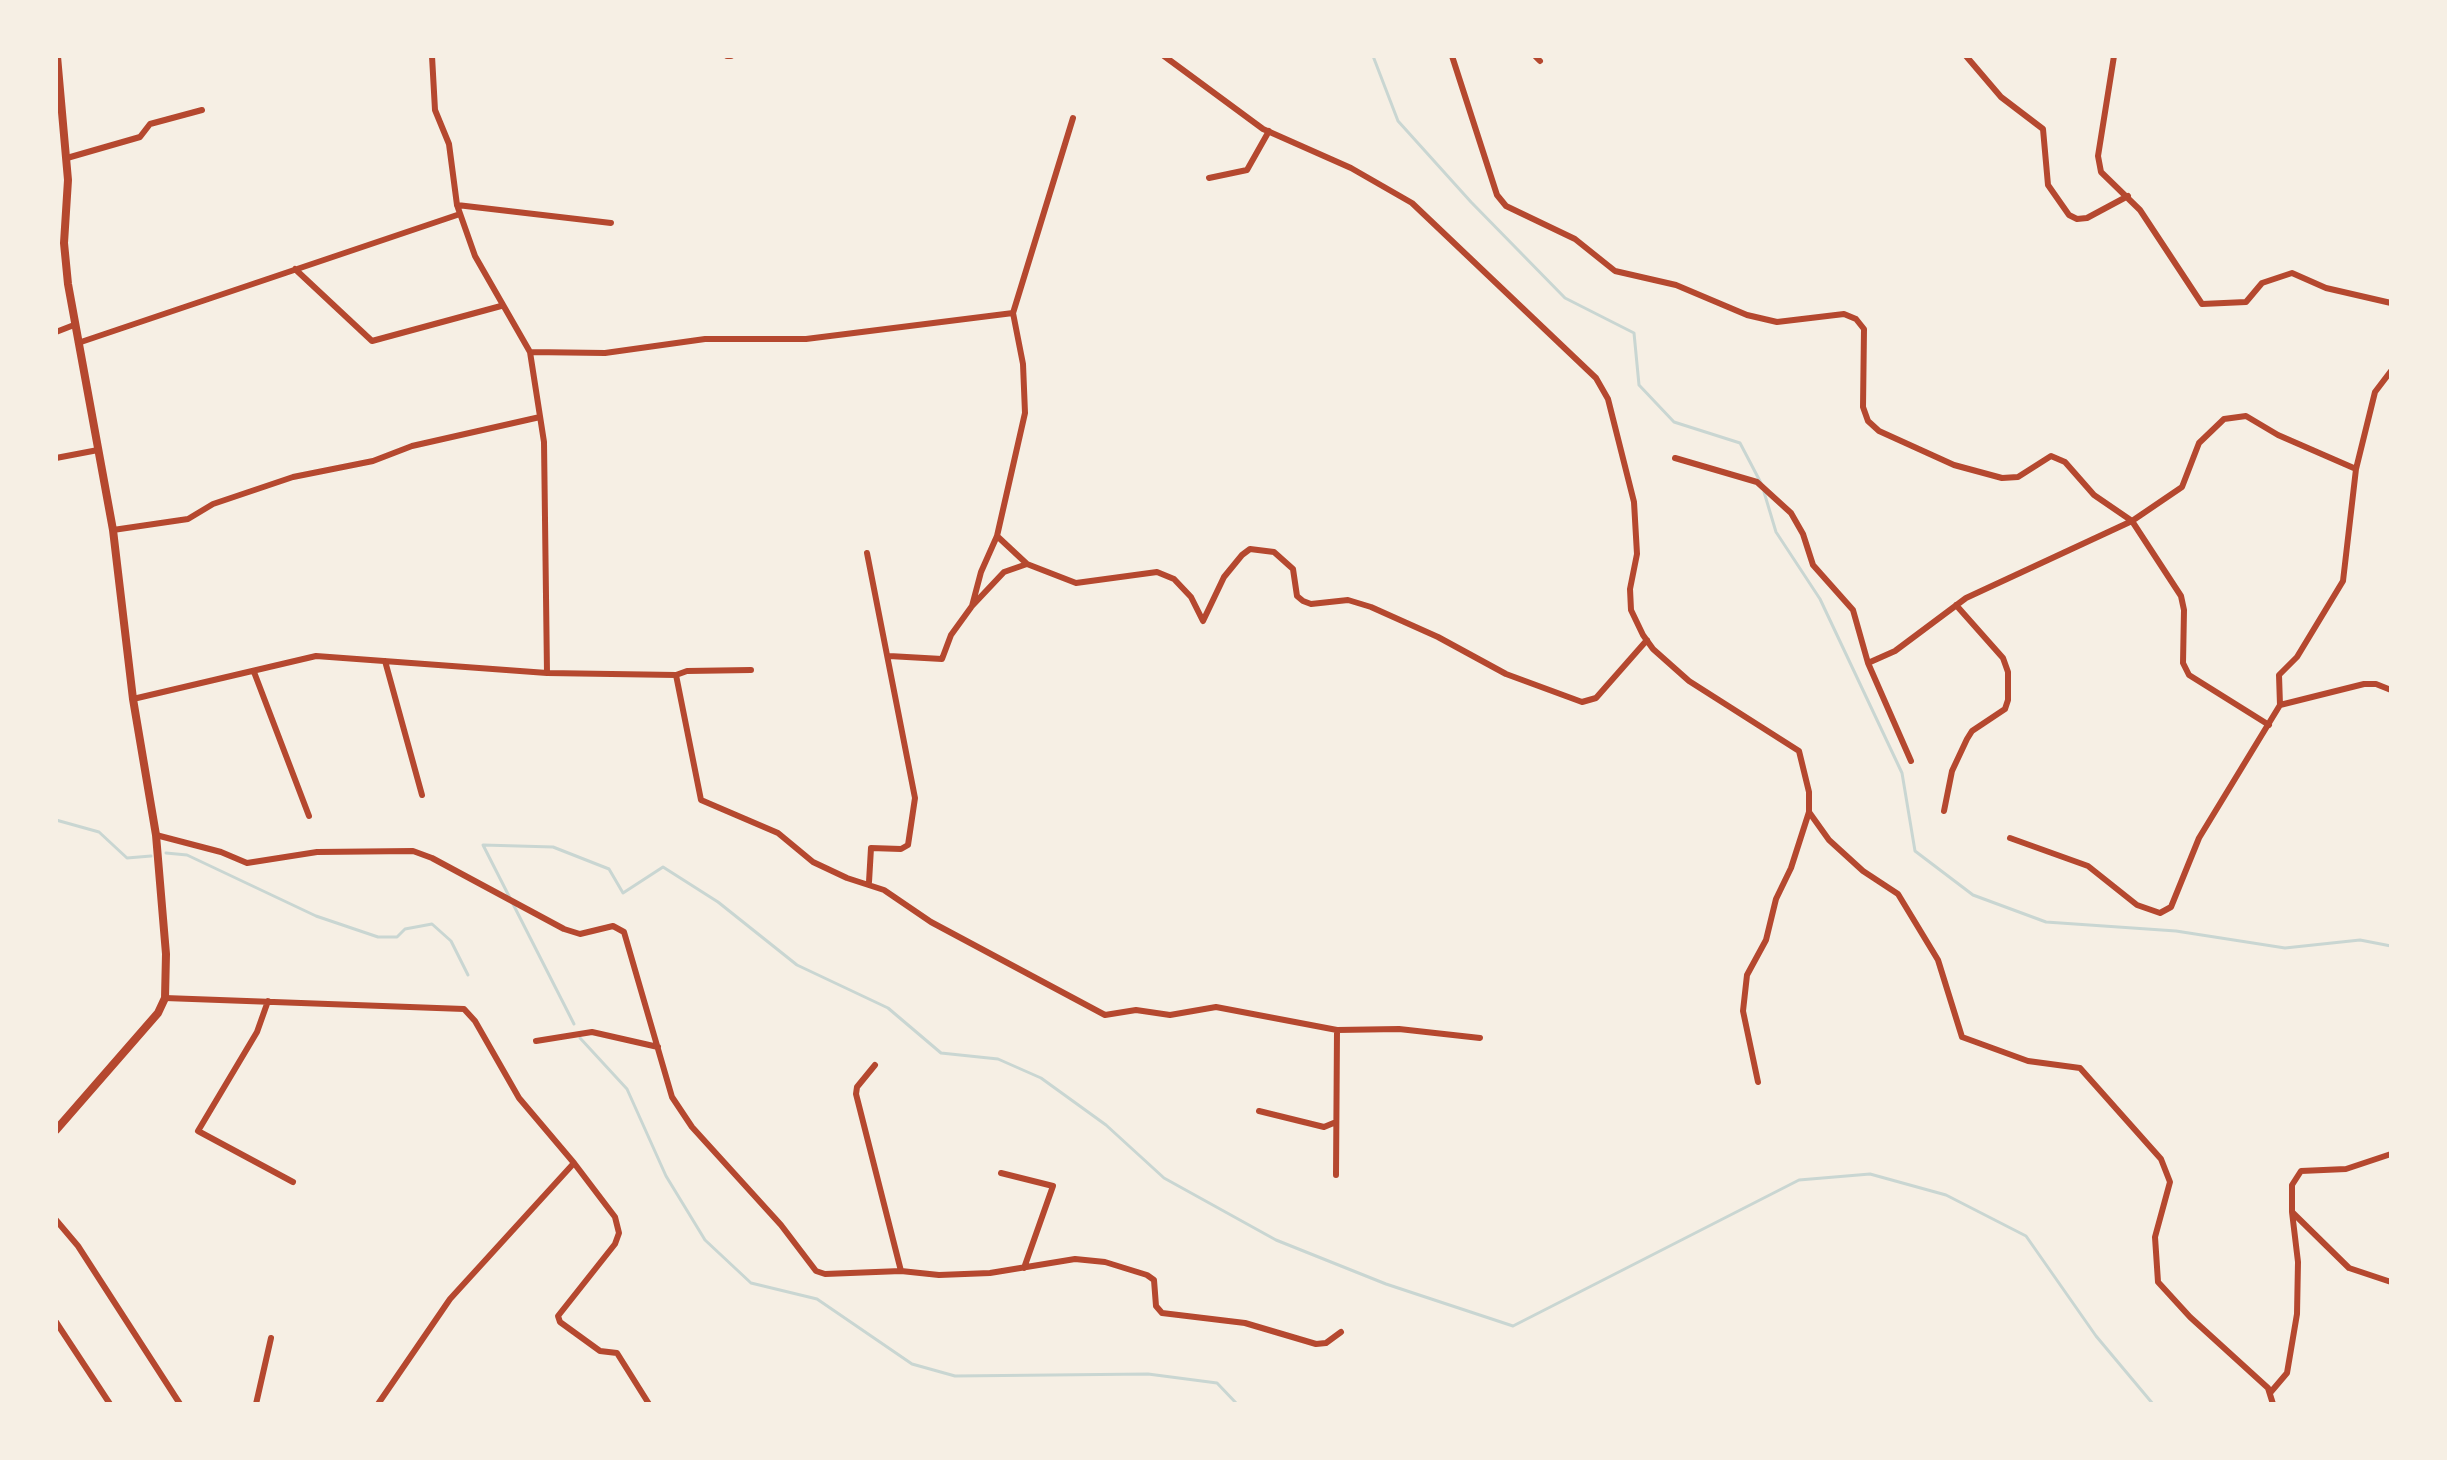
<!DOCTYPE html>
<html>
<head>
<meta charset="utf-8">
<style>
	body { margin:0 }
	#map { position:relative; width:2447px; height:1460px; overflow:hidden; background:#f6efe4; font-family:"Exo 2",sans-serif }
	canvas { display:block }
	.frame { position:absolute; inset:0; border:58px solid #f6efe4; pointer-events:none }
</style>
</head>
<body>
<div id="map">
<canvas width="2447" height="1460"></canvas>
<div class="frame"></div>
</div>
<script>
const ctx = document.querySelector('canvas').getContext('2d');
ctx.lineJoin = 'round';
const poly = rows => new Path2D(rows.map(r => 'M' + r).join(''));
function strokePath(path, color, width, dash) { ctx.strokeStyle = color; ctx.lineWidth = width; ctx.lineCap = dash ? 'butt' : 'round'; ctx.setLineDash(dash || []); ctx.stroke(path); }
const stream = poly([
	[1373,56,1398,121,1471,202,1565,298,1634,333,1639,385,1674,422,1740,443,1762,485],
	[1764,492,1776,532,1820,599,1902,773,1915,851,1973,895,2046,922,2176,931,2285,948,2360,940,2391,946],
	[56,820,99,832,127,858,151,856],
	[166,853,187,855,316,916,378,937,397,937,405,929,432,924,451,941,468,975],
	[574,1024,483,845,553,847,609,869,623,893,663,867,718,902,797,965,888,1008,941,1053,998,1059,1041,1078,1106,1125,1164,1178,1276,1240,1386,1284,1513,1326,1799,1180,1870,1174,1946,1195,2026,1236,2096,1336,2153,1404],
	[580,1038,627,1089,666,1176,705,1240,751,1283,817,1299,912,1364,955,1376,1148,1374,1217,1383,1237,1404]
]);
const minor = poly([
	[432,56,435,110,449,144,457,205,475,256,530,352,544,442,547,673,676,675,701,800,778,833,813,862,847,878,884,890,931,922,1105,1015,1136,1010,1170,1015,1216,1007,1337,1030,1399,1029,1480,1038],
	[727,56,731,56],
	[1164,56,1263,129,1351,168,1412,203,1596,378,1608,399,1634,502,1637,554,1630,589,1631,610,1643,635,1653,649,1689,681,1799,751,1809,792,1809,812,1829,840,1863,871,1898,894,1938,960,1962,1037,2028,1061,2080,1068,2161,1159,2170,1182,2155,1237,2158,1282,2190,1317,2268,1388,2273,1404],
	[1452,56,1497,195,1506,206,1575,239,1615,271,1676,285,1747,315,1777,322,1844,314,1856,319,1864,329,1863,407,1868,421,1879,431,1954,465,2002,478,2018,477,2051,456,2065,462,2094,495,2132,521,2181,596,2184,610,2183,663,2189,675,2269,725],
	[1535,56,1540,61],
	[1966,56,2001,97,2043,129,2048,185,2069,215,2077,219,2087,218,2128,196],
	[2114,56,2098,156,2101,172,2140,210,2202,304,2246,302,2262,283,2292,273,2326,288,2391,303],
	[67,158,140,137,150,124,202,110],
	[1209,178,1247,170,1269,131],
	[457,205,611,223],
	[295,269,372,341,501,306],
	[56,332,74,325],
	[78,343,460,214],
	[530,352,605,353,705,339,806,339,1013,313],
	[56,458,98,450],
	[1675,458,1757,482,1791,513,1803,534,1813,565,1853,610,1868,663,1895,651,1966,598,2132,521,2182,487,2199,443,2224,419,2246,416,2278,435,2356,469],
	[113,530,188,519,213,504,293,477,373,461,412,446,540,417],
	[997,536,1027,564,1076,583,1157,572,1174,579,1191,597,1203,621,1224,577,1242,555,1250,549,1274,552,1293,569,1297,596,1303,601,1311,604,1348,600,1371,607,1438,637,1506,674,1582,702,1596,698,1647,640],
	[867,553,915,798,908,845,901,849,871,848,869,882],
	[972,606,981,572,997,536,1025,413,1023,364,1013,313,1073,118],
	[889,656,942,659,951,635,972,606,1004,572,1027,564],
	[385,661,422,795],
	[1868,663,1911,761],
	[254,672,309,816],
	[676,675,687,671,751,670],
	[133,699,316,656,547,673],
	[2280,705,2279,675,2297,657,2343,581,2356,469,2375,392,2391,371],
	[2280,705,2364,684,2376,684,2391,690],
	[1944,811,1952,771,1967,739,1972,731,2005,709,2008,700,2008,672,2003,658,1956,605],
	[156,835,221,852,247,863,317,852,413,851,432,858,564,929,580,934,613,926,624,932,672,1097,692,1127,781,1225,816,1271,825,1274,901,1271,939,1275,990,1273,1075,1259,1105,1262,1147,1275,1154,1280,1156,1306,1162,1313,1245,1323,1316,1344,1326,1343,1341,1332],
	[2010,838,2088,866,2137,905,2160,913,2171,907,2199,838,2280,705],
	[165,998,464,1009,475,1021,519,1098,574,1163,615,1217,619,1233,615,1244,558,1316,560,1322,600,1351,617,1353,649,1404],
	[268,1001,257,1032,198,1131,293,1182],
	[536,1041,592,1032,658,1047],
	[875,1065,857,1087,856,1094,901,1271],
	[1758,1082,1743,1011,1747,975,1766,940,1776,899,1791,868,1809,812],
	[1259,1111,1324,1127,1336,1122],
	[1001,1173,1053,1186,1024,1268],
	[1336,1175,1337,1030],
	[2292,1212,2292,1185,2301,1171,2346,1169,2391,1154],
	[56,1220,78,1246,180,1404],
	[56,1322,110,1404],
	[2270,1393,2287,1373,2297,1314,2298,1262,2292,1212,2349,1268,2391,1282],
	[256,1404,271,1338],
	[378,1404,450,1299,574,1163]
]);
const tertiary = poly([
	[56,1130,158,1013,165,998,166,954,156,835,133,699,113,530,68,284,64,243,68,180,57,56]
]);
strokePath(stream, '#c9d6d2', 3);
strokePath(minor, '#b5482f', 6);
strokePath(tertiary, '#b5482f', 8);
</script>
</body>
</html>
